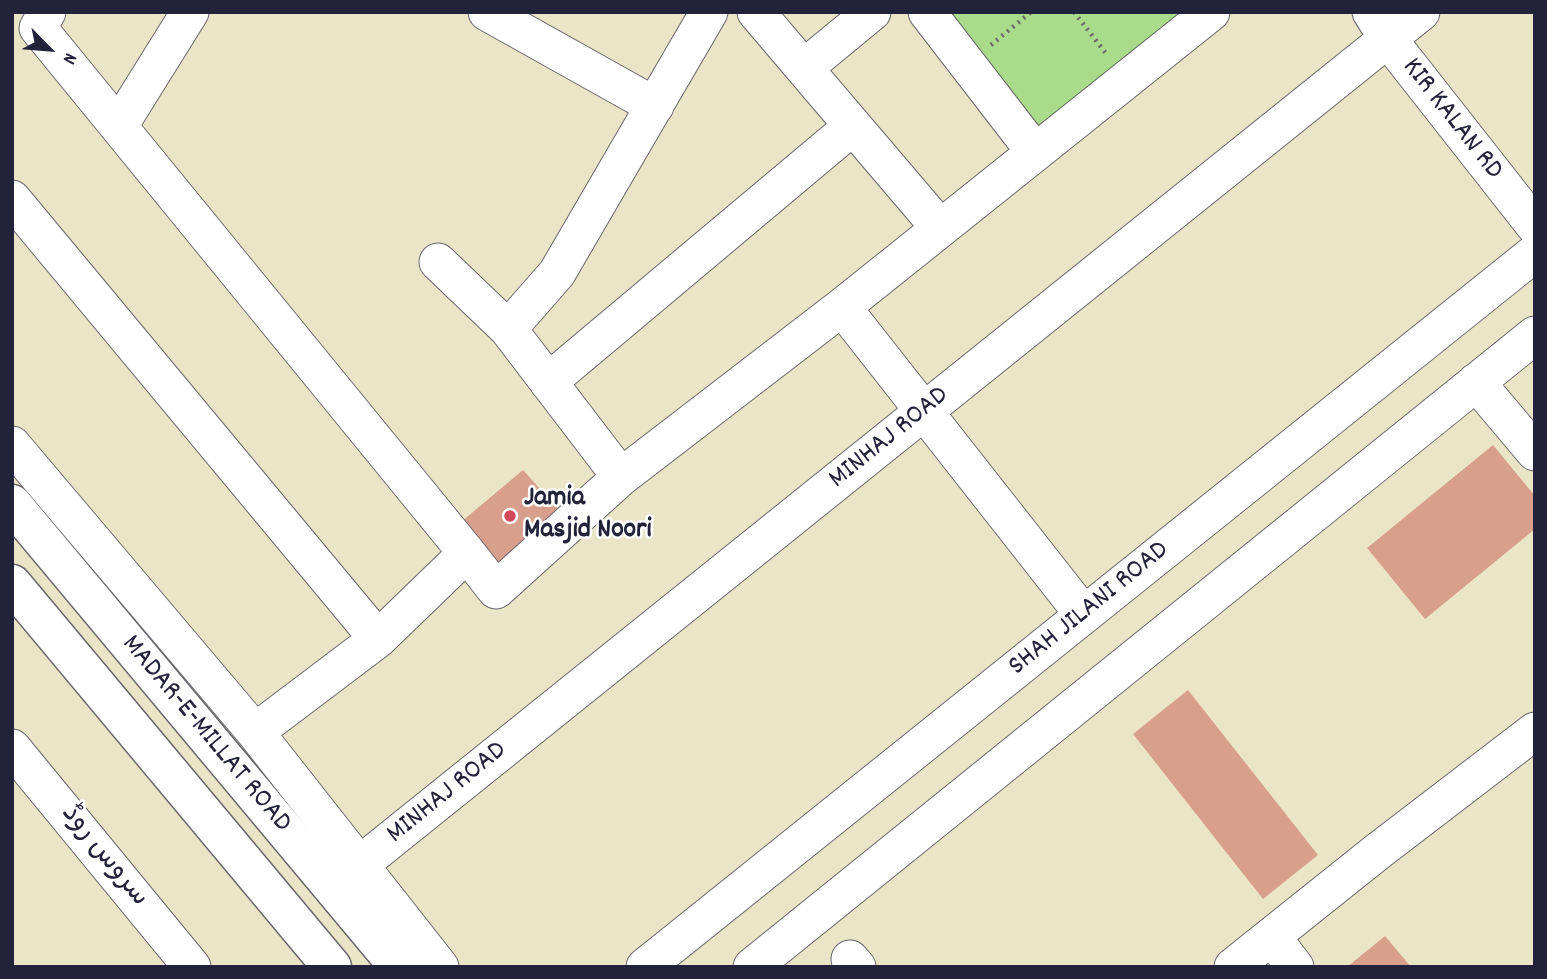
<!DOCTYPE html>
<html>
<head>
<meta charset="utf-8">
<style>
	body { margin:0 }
	#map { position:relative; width:1547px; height:979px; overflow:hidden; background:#ebe5c8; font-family:Dekko,sans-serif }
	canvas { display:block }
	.frame { position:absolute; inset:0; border:14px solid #22223b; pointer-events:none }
	.north { position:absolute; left:14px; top:14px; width:70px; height:70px; -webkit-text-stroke:5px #fff; paint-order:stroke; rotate:115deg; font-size:19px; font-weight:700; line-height:28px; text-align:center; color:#22223b }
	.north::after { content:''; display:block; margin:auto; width:24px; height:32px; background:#22223b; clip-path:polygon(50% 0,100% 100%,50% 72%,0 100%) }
</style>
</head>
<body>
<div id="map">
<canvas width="1547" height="979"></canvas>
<div class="frame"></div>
<div class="north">N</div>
</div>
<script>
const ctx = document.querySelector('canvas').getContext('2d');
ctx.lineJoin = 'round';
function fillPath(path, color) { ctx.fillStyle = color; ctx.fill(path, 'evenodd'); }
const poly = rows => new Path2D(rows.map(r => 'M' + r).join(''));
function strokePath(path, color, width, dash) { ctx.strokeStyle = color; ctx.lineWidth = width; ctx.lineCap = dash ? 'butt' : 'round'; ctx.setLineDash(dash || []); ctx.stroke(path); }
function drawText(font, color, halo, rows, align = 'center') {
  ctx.font = font + ' Dekko,"Playpen Sans Arabic",sans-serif'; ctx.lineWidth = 5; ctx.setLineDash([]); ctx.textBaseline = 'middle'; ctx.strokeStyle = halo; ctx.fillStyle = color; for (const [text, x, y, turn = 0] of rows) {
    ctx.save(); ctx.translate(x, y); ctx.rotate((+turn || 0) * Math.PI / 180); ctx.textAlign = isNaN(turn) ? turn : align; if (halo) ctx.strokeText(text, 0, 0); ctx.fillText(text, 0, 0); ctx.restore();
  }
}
const green = poly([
	[932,12,1188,12,1029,136]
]);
const building = poly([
	[1493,445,1535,496,1535,529,1425,619,1367,548],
	[523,470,559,510,495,565,461,522],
	[1188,690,1318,855,1263,899,1133,734],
	[1385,936,1411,967,1347,967]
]);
const path = poly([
	[1074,12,1108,56],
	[991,45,1031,12]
]);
const minor = poly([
	[47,12,38,28,467,553],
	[487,12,655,106],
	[756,12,940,228],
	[927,12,1035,152],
	[1371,12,1388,39,1535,226],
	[804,68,872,12],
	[119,126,190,12],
	[12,199,378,639],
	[438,262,508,329,621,477],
	[842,307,1084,615],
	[508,329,557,273,709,12],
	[548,382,853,126],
	[1476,382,1535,452],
	[12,445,255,732,440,967],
	[255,732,378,639,467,553,496,590,621,477,842,307,1211,12],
	[12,748,192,967],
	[358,866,1421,12],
	[1272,937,1295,967],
	[850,959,857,967],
	[645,967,1535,253],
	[752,967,1535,335],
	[1233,967,1377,852,1535,731]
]);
const major = poly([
	[12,504,399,967],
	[12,584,332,967]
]);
const markers = [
	[510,516,7,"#d1495b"]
];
const streetNames = [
	["KIR KALAN RD",1451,120,52],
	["MINHAJ ROAD",890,439,-39],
	["SHAH JILANI ROAD",1090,610,-39],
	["MADAR-E-MILLAT ROAD",205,735,50],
	["MINHAJ ROAD",448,794,-39],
	["سروس روڈ",103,857,51]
];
const poiNames = [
	["Jamia",524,500],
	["Masjid Noori",524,532]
];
fillPath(green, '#a9db8a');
fillPath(building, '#d99f8d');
strokePath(minor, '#68666c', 39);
strokePath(major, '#68666c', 41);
strokePath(path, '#68666c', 4.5, [2, 5]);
strokePath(minor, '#fff', 37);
strokePath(major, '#fff', 38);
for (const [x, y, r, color] of markers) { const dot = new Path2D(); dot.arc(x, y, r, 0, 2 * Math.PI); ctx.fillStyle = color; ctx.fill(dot); strokePath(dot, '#fff', 2.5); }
drawText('28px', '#22223b', '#fff', streetNames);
drawText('bold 28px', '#22223b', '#fff', poiNames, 'left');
</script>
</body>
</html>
